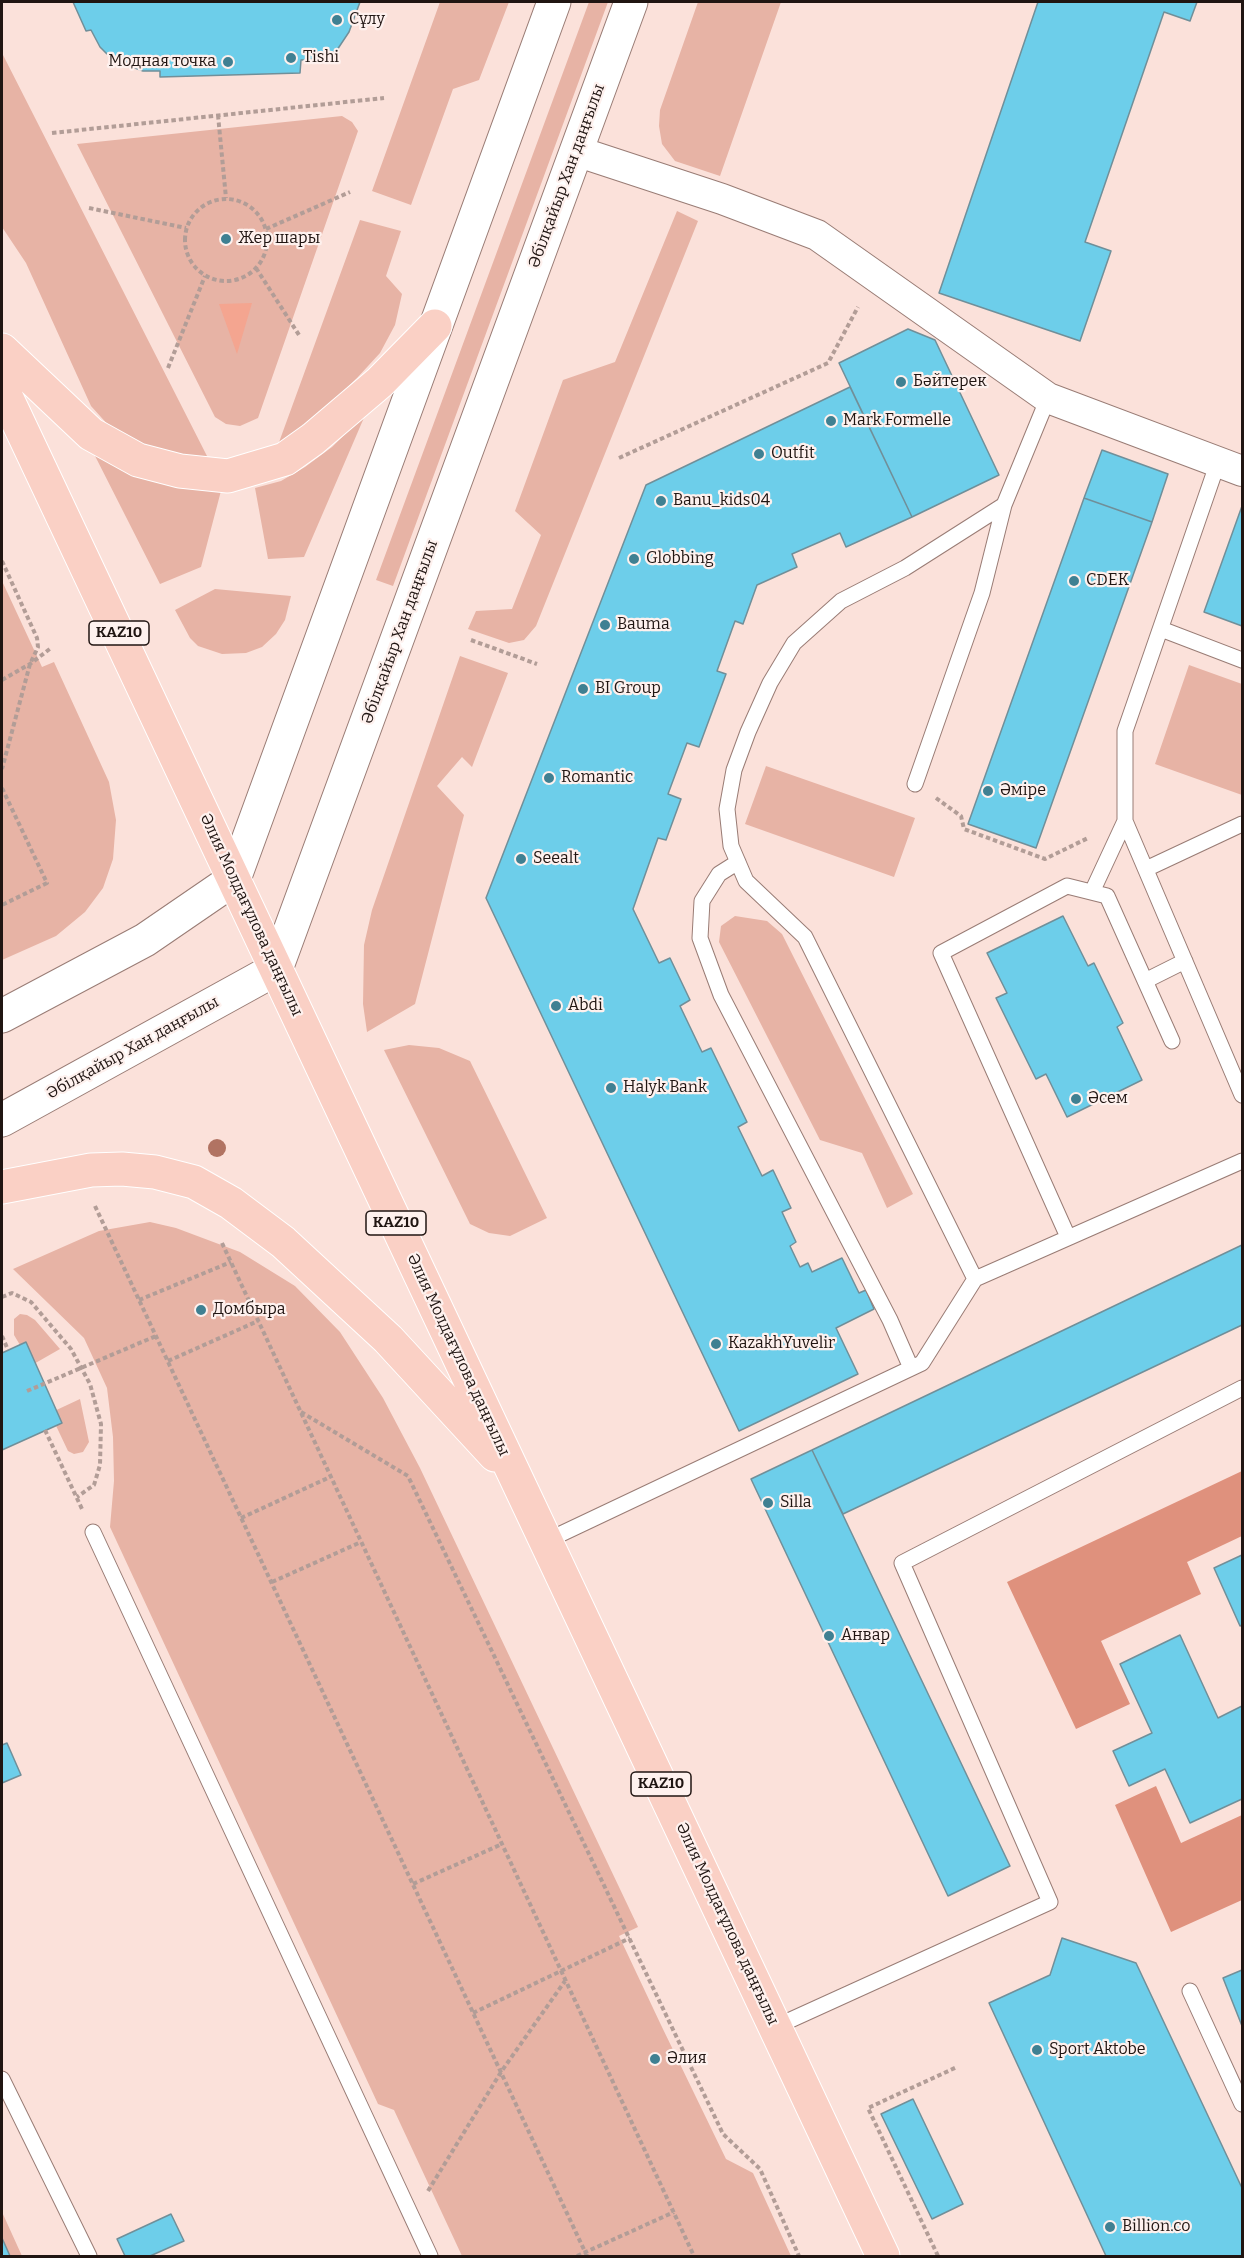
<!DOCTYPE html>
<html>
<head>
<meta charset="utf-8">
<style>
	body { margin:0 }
	#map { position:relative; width:1244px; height:2258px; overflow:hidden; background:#fbe1da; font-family:Bitter,serif }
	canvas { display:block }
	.frame { position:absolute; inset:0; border:3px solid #201512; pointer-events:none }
</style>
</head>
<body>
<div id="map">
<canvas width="1244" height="2258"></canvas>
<div class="frame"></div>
</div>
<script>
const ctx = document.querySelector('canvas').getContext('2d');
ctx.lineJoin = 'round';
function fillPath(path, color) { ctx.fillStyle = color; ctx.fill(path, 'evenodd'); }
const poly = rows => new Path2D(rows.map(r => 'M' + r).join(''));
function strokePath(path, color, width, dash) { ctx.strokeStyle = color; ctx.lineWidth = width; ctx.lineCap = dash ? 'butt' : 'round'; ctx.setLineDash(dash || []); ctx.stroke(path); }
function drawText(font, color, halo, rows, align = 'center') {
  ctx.font = font + ' Bitter,serif'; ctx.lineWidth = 4.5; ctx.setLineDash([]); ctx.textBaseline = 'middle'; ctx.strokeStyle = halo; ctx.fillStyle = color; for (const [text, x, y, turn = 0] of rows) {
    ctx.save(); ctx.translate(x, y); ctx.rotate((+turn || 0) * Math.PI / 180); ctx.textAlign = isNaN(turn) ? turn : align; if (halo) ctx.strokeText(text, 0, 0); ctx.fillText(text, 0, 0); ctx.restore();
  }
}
const green = poly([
	[440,2,509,2,479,80,453,89,411,205,372,191],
	[589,2,608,2,393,586,376,580],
	[698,2,781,2,720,176,675,161,662,144,659,126,660,110],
	[2,53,208,458,161,455,110,427,91,406,26,263,2,227],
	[342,116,352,122,358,131,258,418,240,426,226,424,215,417,77,144],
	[677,211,698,221,536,626,524,640,509,643,468,629,476,611,512,609,541,535,515,511,563,380,615,362],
	[360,220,401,231,386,276,402,294,395,325,380,353,357,378,305,428,278,445],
	[366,413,304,557,268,559,255,488,281,481,305,467,332,447],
	[91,448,116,467,147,480,179,485,222,487,201,567,160,584],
	[2,581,42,667,54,662,109,782,116,820,113,859,103,888,85,912,56,936,2,960],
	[215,589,291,596,285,620,276,634,262,647,246,653,222,654,198,646,190,638,175,610],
	[460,656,508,673,472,767,462,757,437,786,464,815,415,1004,367,1032,363,1004,364,945,372,910],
	[1189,665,1242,684,1242,795,1155,764],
	[766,766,915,818,894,877,745,824],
	[735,916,767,921,782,934,913,1194,887,1208,862,1153,820,1140,719,942,721,926],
	[409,1045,439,1048,470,1061,547,1218,510,1236,489,1233,470,1224,384,1050],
	[150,1222,176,1228,240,1252,295,1286,340,1332,383,1398,420,1468,638,1927,619,1936,661,2025,726,2159,753,2173,791,2256,462,2256,394,2110,378,2104,110,1527,114,1481,113,1437,107,1388,84,1338,13,1269,99,1231],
	[20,1314,27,1315,35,1320,60,1349,32,1365,14,1335,14,1319],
	[80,1399,89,1442,83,1452,74,1454,68,1451,50,1413],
	[2,2212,22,2256,2,2256]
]);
const forest = poly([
	[1242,1471,1242,1536,1187,1562,1201,1594,1101,1641,1130,1704,1076,1729,1007,1582],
	[1156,1786,1181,1843,1242,1815,1242,1900,1171,1932,1115,1805]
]);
const water = poly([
	[252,303,237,354,219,304]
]);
const building = poly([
	[73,2,360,2,349,32,337,50,320,59,301,60,300,73,160,77,160,71,143,71,113,60,100,47,91,30,86,31,73,2],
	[1038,2,1197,2,1190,21,1164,12,1085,242,1111,251,1080,341,939,293,1038,2],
	[908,329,935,340,999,475,912,517,839,363,908,329],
	[850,387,912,517,846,547,840,533,792,554,797,567,757,585,743,624,735,621,717,671,726,674,699,747,687,743,668,794,681,799,666,840,658,838,633,909,659,963,670,958,690,1000,680,1006,702,1052,711,1048,747,1122,738,1127,762,1176,773,1170,791,1208,782,1212,796,1242,790,1246,800,1267,808,1263,812,1272,842,1258,859,1293,866,1290,874,1309,836,1328,858,1374,739,1431,486,898,646,485,850,387],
	[1102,450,1168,474,1152,522,1084,498,1102,450],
	[1084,498,1152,522,1036,848,968,824,1084,498],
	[1242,506,1242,626,1204,612,1242,506],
	[1063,916,1088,966,1094,963,1123,1023,1117,1027,1142,1080,1067,1117,1046,1074,1036,1079,996,998,1007,993,987,953,1063,916],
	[1242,1245,1242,1325,843,1514,812,1450,1242,1245],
	[26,1342,62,1423,2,1450,2,1353,26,1342],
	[812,1450,1010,1866,948,1896,751,1479,812,1450],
	[1242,1555,1242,1625,1240,1626,1214,1568,1242,1555],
	[1180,1635,1218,1718,1242,1706,1242,1799,1190,1823,1165,1769,1129,1786,1113,1751,1152,1733,1120,1664,1180,1635],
	[7,1743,21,1775,2,1783,2,1745,7,1743],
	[1062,1938,1136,1963,1242,2188,1242,2256,1106,2256,989,2003,1050,1975,1062,1938],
	[1242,1970,1242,2026,1223,1978,1242,1970],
	[913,2099,963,2204,932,2219,881,2114,913,2099],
	[171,2214,184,2241,150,2256,125,2256,117,2239,171,2214],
	[2,2238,10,2256,2,2256,2,2238]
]);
const path = poly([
	[218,115,226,198],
	[52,133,384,98],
	'185 240a41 41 0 1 1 82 0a41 41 0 1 1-82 0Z',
	[89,208,186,228],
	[266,229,350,192],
	[256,268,299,335],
	[168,368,205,276],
	[619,458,828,363,858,307],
	[2,561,37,638,38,647,30,664,2,769],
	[471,640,537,664],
	[2,680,30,664,51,648],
	[2,788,47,883,2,905],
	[936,798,961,816,964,829,1045,859,1088,838],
	[95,1206,587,2256],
	[222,1243,694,2256],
	[2,1297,12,1293,31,1302,71,1349,90,1384,101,1424,100,1465,94,1485,77,1497],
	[139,1300,231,1262],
	[2,1336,8,1350],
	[168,1361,258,1321],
	[27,1391,156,1336],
	[301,1412,408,1476,723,2134,760,2169,799,2256],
	[45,1430,82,1509],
	[241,1518,330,1477],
	[272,1582,361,1542],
	[413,1884,502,1844],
	[473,2013,630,1938],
	[428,2191,501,2072,565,1981],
	[577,2256,674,2212],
	[938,2256,868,2108,957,2067]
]);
const lane = poly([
	[1218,462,1125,731,1125,821,1242,1095],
	[1161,629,1242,660],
	[915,784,982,593,1004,505],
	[738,862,719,874,702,901,700,938,721,995,890,1320,911,1368],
	[1146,869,1242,824],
	[1092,892,1125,821],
	[1145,981,1185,961],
	[1068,1237,941,953,1067,886,1107,896,1172,1041],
	[975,1279,805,937,746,881,731,846,727,809,734,770,748,732,770,683,794,643,841,601,905,568,1004,505,1048,398],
	[93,1532,430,2256],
	[546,1541,922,1363,975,1279,1242,1161],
	[1190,1991,1242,2104],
	[775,2027,1050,1902,902,1563,1242,1388],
	[2,2079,89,2256]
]);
const street = poly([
	[576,151,722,199,817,235,1048,398,1242,471]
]);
const secondary = poly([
	[2,1016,145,940,234,879,554,2],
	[2,1120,276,969,631,2]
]);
const primary = poly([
	[2,350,91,434,138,460,180,471,228,476,285,459,313,439,380,382,435,326],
	[2,388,883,2256],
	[2,1187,91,1170,122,1169,155,1172,194,1182,231,1203,283,1242,388,1339,495,1455]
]);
const trees = [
	[217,1148]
];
const markers = [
	[337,20,6,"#3f8092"],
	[291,58,6,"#3f8092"],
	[228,62,6,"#3f8092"],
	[226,239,6,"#3f8092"],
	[901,382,6,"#3f8092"],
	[831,421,6,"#3f8092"],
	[759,454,6,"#3f8092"],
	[661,501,6,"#3f8092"],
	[634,559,6,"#3f8092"],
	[1074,581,6,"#3f8092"],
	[605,625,6,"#3f8092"],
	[583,689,6,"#3f8092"],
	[549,778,6,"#3f8092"],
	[988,791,6,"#3f8092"],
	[521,859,6,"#3f8092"],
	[556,1006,6,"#3f8092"],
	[611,1088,6,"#3f8092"],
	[1076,1099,6,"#3f8092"],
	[201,1310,6,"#3f8092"],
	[716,1344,6,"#3f8092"],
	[768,1503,6,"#3f8092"],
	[829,1636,6,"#3f8092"],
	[1037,2050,6,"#3f8092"],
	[655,2059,6,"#3f8092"],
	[1110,2227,6,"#3f8092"]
];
const shields = [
	[119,633,60],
	[396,1223,60],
	[661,1784,60]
];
const shieldNames = [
	["KAZ10",119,633],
	["KAZ10",396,1223],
	["KAZ10",661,1784]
];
const poiNames = [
	["Сұлу",349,20],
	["Tishi",303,58],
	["Модная точка",216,62,"right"],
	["Жер шары",238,239],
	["Бәйтерек",913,382],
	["Mark Formelle",843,421],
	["Outfit",771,454],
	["Banu_kids04",673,501],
	["Globbing",646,559],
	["CDEK",1086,581],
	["Bauma",617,625],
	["BI Group",595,689],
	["Romantic",561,778],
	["Әміре",1000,791],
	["Seealt",533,859],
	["Abdi",568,1006],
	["Halyk Bank",623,1088],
	["Әсем",1088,1099],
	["Домбыра",213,1310],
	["KazakhYuvelir",728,1344],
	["Silla",780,1503],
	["Анвар",841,1636],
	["Sport Aktobe",1049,2050],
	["Әлия",667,2059],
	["Billion.co",1122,2227]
];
const streetNames = [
	["Әбілқайыр Хан даңғылы",567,176,-70],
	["Әбілқайыр Хан даңғылы",400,632,-70],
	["Әлия Молдағұлова даңғылы",251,915,65],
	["Әбілқайыр Хан даңғылы",133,1048,-29],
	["Әлия Молдағұлова даңғылы",458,1355,65],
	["Әлия Молдағұлова даңғылы",727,1924,65]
];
fillPath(green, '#e7b3a5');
fillPath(forest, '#df917d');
fillPath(water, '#f4a590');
fillPath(building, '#6dceea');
strokePath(building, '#708f99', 1.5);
strokePath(lane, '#997c75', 17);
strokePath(street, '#997c75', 32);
strokePath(secondary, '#997c75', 35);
strokePath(primary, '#fff', 35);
strokePath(path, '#b29d97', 4, [4.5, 3]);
strokePath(lane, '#fff', 15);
strokePath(street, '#fff', 30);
strokePath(secondary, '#fff', 33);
strokePath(primary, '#fad0c5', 33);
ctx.fillStyle = '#b17362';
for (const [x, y] of trees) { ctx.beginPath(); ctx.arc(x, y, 9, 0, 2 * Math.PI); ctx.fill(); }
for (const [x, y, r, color] of markers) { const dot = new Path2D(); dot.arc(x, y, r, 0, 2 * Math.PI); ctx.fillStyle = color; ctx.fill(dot); strokePath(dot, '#fef1ee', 2); }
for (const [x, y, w] of shields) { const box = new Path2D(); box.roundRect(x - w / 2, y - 12, w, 24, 4.5); ctx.fillStyle = '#fef1ee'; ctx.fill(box); strokePath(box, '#201512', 1.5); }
drawText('bold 15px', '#201512', null, shieldNames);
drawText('16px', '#201512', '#fef1ee', poiNames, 'left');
drawText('16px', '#201512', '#fef1ee', streetNames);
</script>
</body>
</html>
